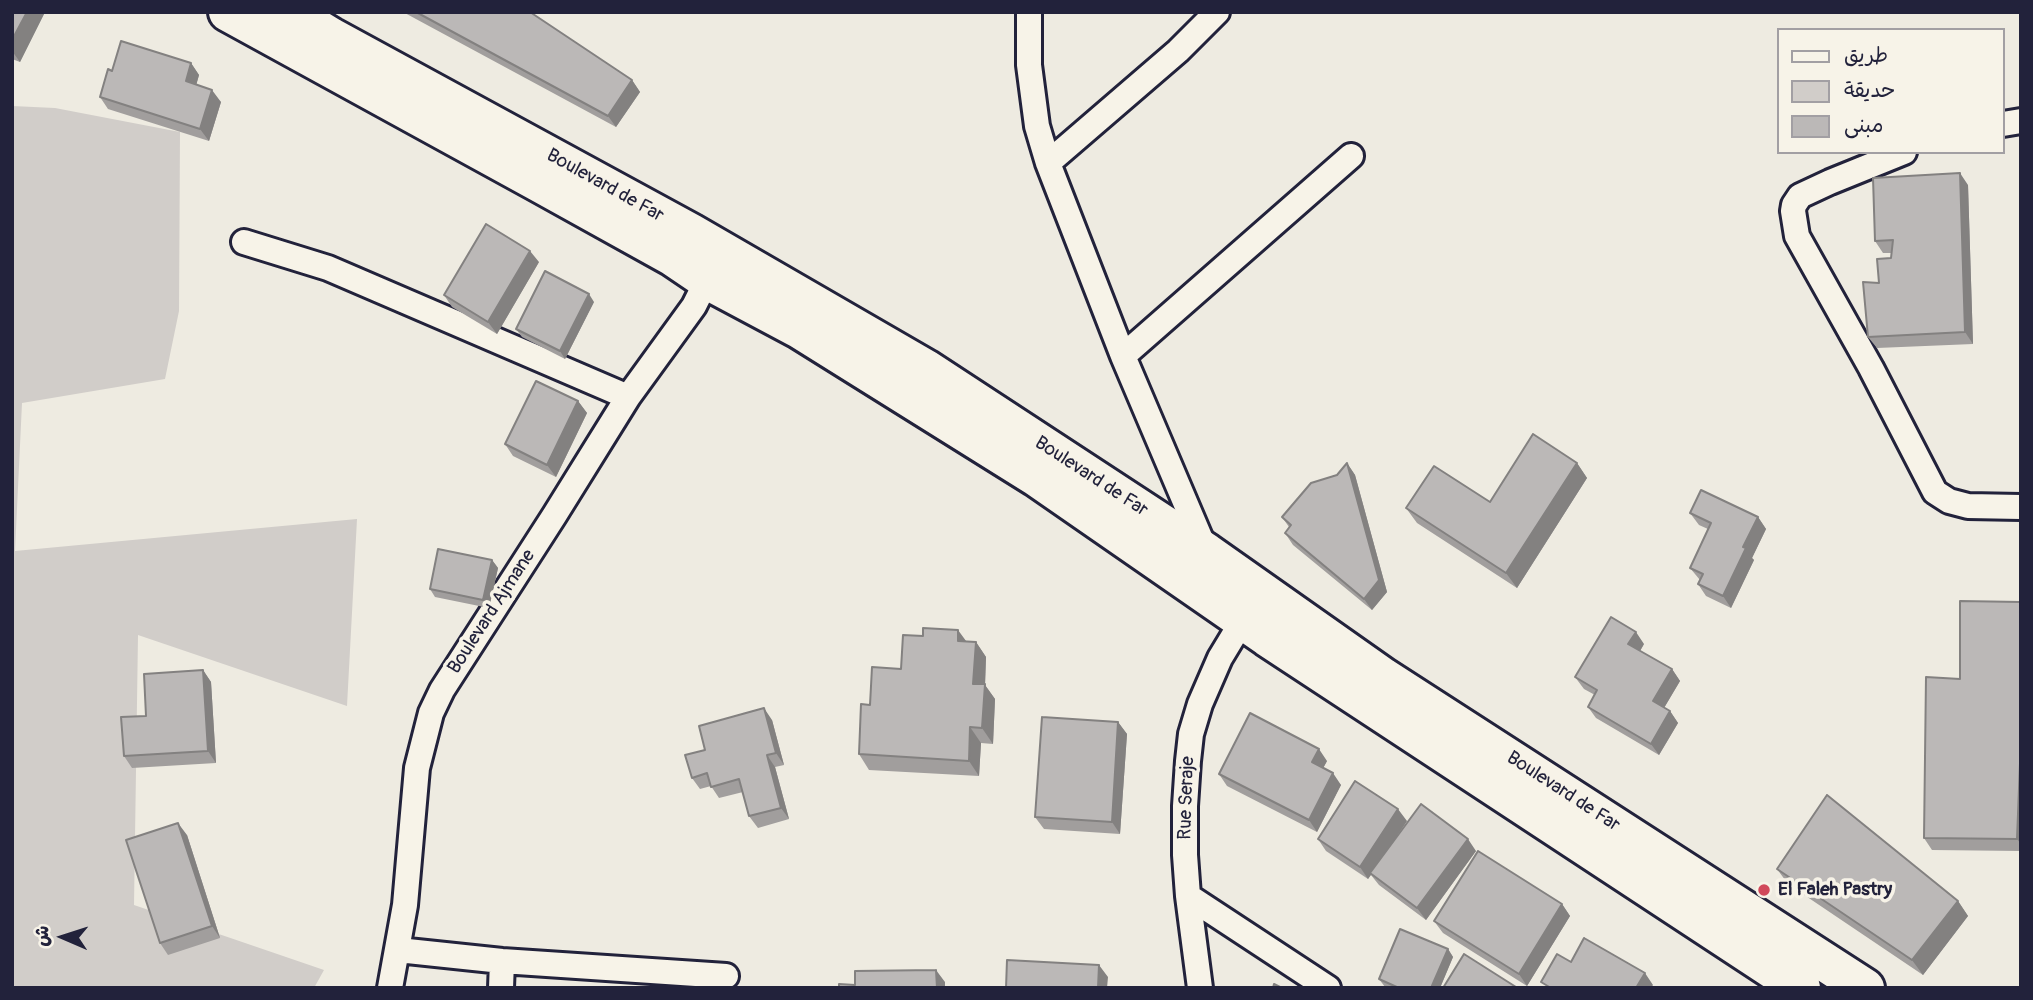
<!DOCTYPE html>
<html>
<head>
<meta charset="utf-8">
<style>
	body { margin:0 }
	#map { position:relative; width:2033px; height:1000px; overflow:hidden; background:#eeebe1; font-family:Pangolin,"Playpen Sans Arabic",sans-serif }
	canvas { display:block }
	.frame { position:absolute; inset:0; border:14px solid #22223b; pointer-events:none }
	.legend { position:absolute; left:1777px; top:28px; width:228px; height:126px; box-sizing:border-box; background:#f7f3e8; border:2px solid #a29fa3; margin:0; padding:9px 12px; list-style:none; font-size:21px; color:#22223b }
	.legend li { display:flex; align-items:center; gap:14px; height:35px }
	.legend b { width:35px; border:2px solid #a29fa3 }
	.north { position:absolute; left:28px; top:902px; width:70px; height:70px; -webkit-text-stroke:5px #f7f3e8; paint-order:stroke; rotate:273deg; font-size:19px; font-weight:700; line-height:28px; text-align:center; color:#22223b }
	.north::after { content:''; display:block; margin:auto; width:24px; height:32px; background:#22223b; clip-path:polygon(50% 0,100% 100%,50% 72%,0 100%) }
</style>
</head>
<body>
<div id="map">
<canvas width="2033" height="1000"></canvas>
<div class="frame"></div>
<ul class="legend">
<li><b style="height:9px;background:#f7f3e8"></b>طريق</li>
<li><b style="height:19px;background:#d1cdc9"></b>حديقة</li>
<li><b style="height:19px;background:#bbb8b7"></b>مبنى</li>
</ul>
<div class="north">ش</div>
</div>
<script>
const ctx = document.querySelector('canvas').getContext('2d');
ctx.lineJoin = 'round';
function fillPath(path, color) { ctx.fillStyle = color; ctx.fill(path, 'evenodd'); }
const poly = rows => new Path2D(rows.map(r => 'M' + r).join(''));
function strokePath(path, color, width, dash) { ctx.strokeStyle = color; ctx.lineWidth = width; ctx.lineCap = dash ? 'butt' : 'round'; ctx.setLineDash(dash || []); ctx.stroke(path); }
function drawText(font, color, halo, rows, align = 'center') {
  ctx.font = font + ' Pangolin,sans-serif'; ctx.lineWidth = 7; ctx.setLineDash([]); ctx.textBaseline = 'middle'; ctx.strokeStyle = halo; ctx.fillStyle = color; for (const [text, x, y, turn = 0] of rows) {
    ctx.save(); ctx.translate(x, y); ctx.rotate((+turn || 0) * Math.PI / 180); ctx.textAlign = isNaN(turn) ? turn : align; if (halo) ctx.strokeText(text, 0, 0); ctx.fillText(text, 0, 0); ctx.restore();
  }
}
const green = poly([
	[12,106,55,108,180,132,179,311,165,379,22,403,15,551,357,519,347,706,138,635,134,905,324,970,314,988,73,988,69,986,12,988]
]);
const minor = poly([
	[1029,12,1029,65,1037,126,1048,163,1123,356,1205,549],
	[2003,124,2021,121],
	[1904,152,1830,182,1800,196,1794,205,1793,211,1797,236,1871,368,1935,492,1949,501,1968,506,2021,507],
	[1048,163,1178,51,1217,12],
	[244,242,328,268,628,397],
	[1123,356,1351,156],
	[1188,896,1328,988],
	[398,950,502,961,726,976],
	[390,988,405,905,417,768,431,713,442,690,554,516,628,397,694,306,707,280],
	[501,988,502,961],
	[1200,988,1188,896,1185,855,1185,806,1188,761,1191,734,1200,704,1220,658,1243,620]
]);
const trunk = poly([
	[228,12,538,182,673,257,707,280,799,329,1036,477,1267,637,1801,988],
	[290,12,331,37,691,233,926,369,1207,553,1383,677,1865,988]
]);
const wall = poly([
	[12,12,45,12,20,62,12,59],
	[403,12,530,12,632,80,640,92,616,127],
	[191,63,199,75,196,85,221,102,209,141,108,109,100,97,112,71],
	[1968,185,1973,344,1877,348,1868,337,1879,283,1891,258,1892,253,1883,253,1875,241],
	[539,262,497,334,452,307,444,295],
	[594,302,565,359,522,337,516,329],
	[578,401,587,413,556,477,513,456,505,444],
	[1347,463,1355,475,1387,592,1372,610,1293,545,1285,533,1289,527,1282,517,1337,475],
	[1577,463,1587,478,1517,588,1417,523,1406,508,1490,502],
	[1690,513,1758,517,1766,529,1752,558,1754,560,1731,608,1706,596,1698,584,1700,580,1690,568,1708,529,1699,525],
	[492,560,498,568,489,608,435,597,430,589],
	[2021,602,2021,851,1932,850,1924,838,1960,679],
	[966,642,976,642,986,657,985,685,995,699,993,744,981,743,979,776,869,770,859,754,870,705,901,669],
	[1644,644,1640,651,1672,669,1680,681,1664,708,1670,711,1678,723,1659,755,1596,718,1588,707,1595,695,1584,689,1575,677],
	[203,670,211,682,216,763,132,768,124,756,146,716],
	[772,720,784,765,775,767,789,819,758,828,749,816,743,792,719,798,711,786,700,789,692,778,705,750],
	[1118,722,1127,734,1120,834,1044,829,1035,817],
	[1327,761,1323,768,1341,785,1317,832,1227,786,1219,774],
	[1407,821,1389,848,1476,851,1426,920,1379,885,1371,875,1368,879,1326,851,1318,839],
	[187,835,220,938,168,955,160,943],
	[1777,869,1958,901,1968,916,1923,975,1788,884],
	[1562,904,1570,916,1527,986,1443,933,1434,921],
	[1448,949,1453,957,1440,988,1385,987,1379,979]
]);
const shadedWall = poly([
	[27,12,45,12,20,62,12,51,12,40],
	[191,63,199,75,194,93,186,81],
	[632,80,640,92,616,127,608,116],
	[212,90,221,102,209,141,200,129],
	[1960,173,1968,185,1973,344,1965,332],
	[530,251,539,262,497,334,488,322],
	[589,294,594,302,565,359,560,351],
	[578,401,587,413,556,477,547,465],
	[1347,463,1355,475,1387,592,1372,610,1364,599],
	[1577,463,1587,478,1517,588,1506,573],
	[1758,517,1766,529,1752,558,1754,560,1731,608,1723,596,1743,547],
	[492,560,498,568,489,608,483,600],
	[2021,602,2021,844,2017,839],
	[958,630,969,645,958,641],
	[1636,632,1644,644,1637,656,1628,644],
	[976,642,986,657,985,685,995,699,993,744,982,728,973,684],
	[1672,669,1680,681,1661,713,1653,701],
	[203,670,211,682,216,763,208,751],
	[764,708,772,720,784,765,776,753],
	[1670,711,1678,723,1659,755,1651,744],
	[1118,722,1127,734,1120,834,1112,822],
	[970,727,981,743,979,776,969,761],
	[1319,749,1327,761,1320,774,1312,762],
	[767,755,775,767,789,819,781,808],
	[1333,773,1341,785,1317,832,1309,820],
	[1398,809,1407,821,1368,879,1360,867],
	[178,823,187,835,220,938,212,926],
	[1468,839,1476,851,1426,920,1417,908],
	[1958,901,1968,916,1923,975,1912,960],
	[1562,904,1570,916,1527,986,1519,974],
	[1448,949,1453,957,1440,988,1431,988],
	[1099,965,1108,977,1107,988,1098,988],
	[936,970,945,982,945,988,937,988],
	[1645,973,1653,985,1651,988,1636,988]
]);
const building = poly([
	[12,12,27,12,12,40,12,12],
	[416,12,530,12,632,80,608,116,416,12],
	[121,41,191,63,186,81,212,90,200,129,100,97,108,69,112,71,121,41],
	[1960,173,1965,332,1868,337,1863,282,1879,283,1877,259,1891,258,1893,240,1875,241,1873,178,1960,173],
	[486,224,530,251,488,322,444,295,486,224],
	[545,271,589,294,560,351,516,329,545,271],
	[536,381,578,401,547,465,505,444,536,381],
	[1533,434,1577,463,1506,573,1406,508,1434,466,1490,502,1533,434],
	[1347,463,1379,580,1364,599,1285,533,1291,525,1282,517,1311,483,1337,475,1347,463],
	[1701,490,1758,517,1743,547,1746,548,1723,596,1698,584,1703,574,1690,568,1711,523,1690,513,1701,490],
	[438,549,492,560,483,600,430,589,438,549],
	[1960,601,2021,602,2020,763,2017,839,1924,838,1926,677,1960,679,1960,601],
	[1611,617,1636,632,1628,644,1672,669,1653,701,1670,711,1651,744,1588,707,1597,690,1575,677,1611,617],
	[923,628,958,630,958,641,976,642,973,684,985,684,982,728,970,727,969,761,859,754,861,704,870,705,872,667,901,669,903,635,923,636,923,628],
	[203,670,208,751,124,756,121,717,146,716,144,674,203,670],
	[764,708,776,753,767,755,781,808,749,816,739,779,711,787,707,773,692,778,685,755,705,750,699,726,764,708],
	[1250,713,1319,749,1312,762,1333,773,1309,820,1219,774,1250,713],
	[1042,717,1118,722,1112,822,1035,817,1042,717],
	[1355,781,1398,809,1360,867,1318,839,1355,781],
	[1827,795,1958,901,1912,960,1777,869,1827,795],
	[1421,804,1468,839,1417,908,1370,873,1421,804],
	[178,823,212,926,160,943,126,840,178,823],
	[1478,851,1562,904,1519,974,1434,921,1478,851],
	[1400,929,1448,949,1431,988,1399,988,1379,979,1400,929],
	[1584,938,1645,973,1636,988,1551,988,1541,982,1557,954,1571,962,1584,938],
	[1464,954,1516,987,1515,988,1443,988,1464,954],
	[1007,960,1099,965,1098,988,1006,988,1007,960],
	[936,970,937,988,839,988,839,984,855,985,855,971,936,970],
	[1274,984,1282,988,1273,988,1274,984]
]);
const markers = [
	[1764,890,7,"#d1495b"]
];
const streetNames = [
	["Boulevard de Far",605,186,29],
	["Boulevard de Far",1091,477,33],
	["Boulevard Ajmane",492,612,-57],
	["Boulevard de Far",1563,792,33],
	["Rue Seraje",1187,798,-88]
];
const poiNames = [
	["El Faleh Pastry",1778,890]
];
fillPath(green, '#d1cdc9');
strokePath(minor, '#22223b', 30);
strokePath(trunk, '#22223b', 44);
strokePath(minor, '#f7f3e8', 24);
strokePath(trunk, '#f7f3e8', 38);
fillPath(wall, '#a19e9d');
fillPath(shadedWall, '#838180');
fillPath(building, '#bbb8b7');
strokePath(building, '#838180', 2);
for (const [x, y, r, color] of markers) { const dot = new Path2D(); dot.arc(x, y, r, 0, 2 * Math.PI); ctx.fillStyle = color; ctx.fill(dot); strokePath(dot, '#f7f3e8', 2.5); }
drawText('19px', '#22223b', '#f7f3e8', streetNames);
drawText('bold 19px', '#22223b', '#f7f3e8', poiNames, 'left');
</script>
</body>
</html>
